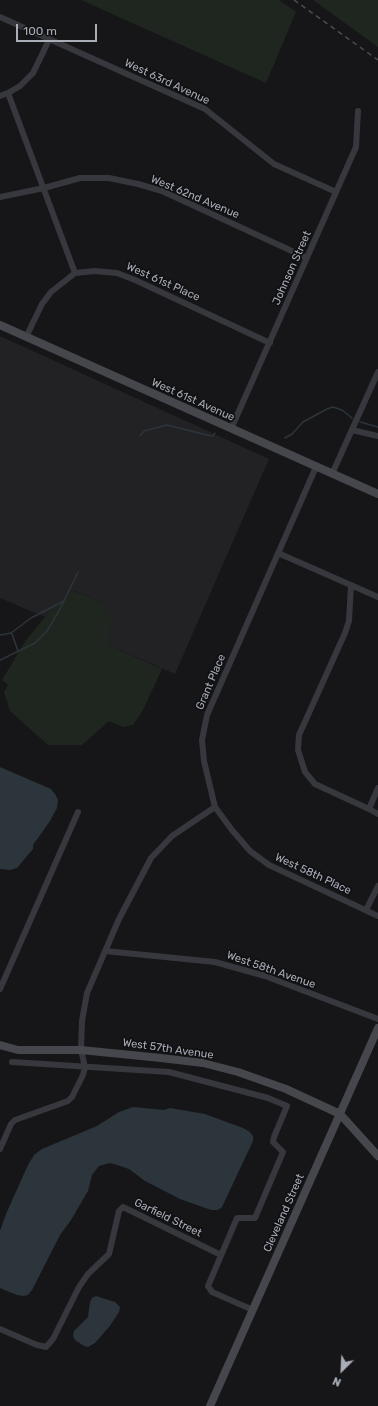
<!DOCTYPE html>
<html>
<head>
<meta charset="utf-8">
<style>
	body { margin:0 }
	#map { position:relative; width:378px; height:1406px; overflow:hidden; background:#161618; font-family:Rubik,sans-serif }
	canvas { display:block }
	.north { position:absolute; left:322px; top:1350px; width:40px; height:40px; -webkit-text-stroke:3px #111113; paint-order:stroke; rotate:204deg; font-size:11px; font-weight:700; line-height:16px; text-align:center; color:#a8adb8 }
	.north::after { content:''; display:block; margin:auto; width:14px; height:18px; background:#a8adb8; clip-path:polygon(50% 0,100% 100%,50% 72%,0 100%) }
	.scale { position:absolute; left:16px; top:24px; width:81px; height:18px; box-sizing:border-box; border:2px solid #a8adb8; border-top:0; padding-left:5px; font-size:12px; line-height:14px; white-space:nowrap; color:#a8adb8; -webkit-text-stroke:3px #111113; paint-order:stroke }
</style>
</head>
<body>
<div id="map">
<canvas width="378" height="1406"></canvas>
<div class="north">N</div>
<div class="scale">100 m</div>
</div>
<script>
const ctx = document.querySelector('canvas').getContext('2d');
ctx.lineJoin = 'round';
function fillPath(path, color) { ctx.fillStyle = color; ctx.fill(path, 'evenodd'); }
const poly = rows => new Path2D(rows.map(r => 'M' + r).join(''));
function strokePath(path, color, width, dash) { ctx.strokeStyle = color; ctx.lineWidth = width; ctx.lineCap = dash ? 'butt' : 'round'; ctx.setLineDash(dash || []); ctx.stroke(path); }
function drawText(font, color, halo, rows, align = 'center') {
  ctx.font = font + ' Rubik,sans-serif'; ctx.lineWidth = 3.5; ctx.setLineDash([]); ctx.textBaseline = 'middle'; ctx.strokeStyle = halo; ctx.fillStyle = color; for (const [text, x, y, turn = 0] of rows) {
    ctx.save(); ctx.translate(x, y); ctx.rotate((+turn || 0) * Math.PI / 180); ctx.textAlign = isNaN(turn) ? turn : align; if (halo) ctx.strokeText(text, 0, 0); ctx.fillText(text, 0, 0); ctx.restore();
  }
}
const built = poly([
	[0,336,269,459,175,674,109,645,96,600,75,591,45,617,0,598]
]);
const green = poly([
	[81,0,279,0,296,12,266,83],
	[313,0,378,0,378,47],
	[74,591,96,600,105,607,111,614,109,645,162,669,143,710,133,725,123,727,109,721,82,745,48,745,10,711,4,692,8,685,2,680,24,643,45,617]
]);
const water = poly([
	[0,767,51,789,55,794,58,800,57,808,50,821,33,845,33,849,17,868,10,870,0,869],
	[133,1107,164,1110,170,1108,205,1114,243,1128,250,1132,253,1136,253,1141,222,1207,218,1210,211,1210,180,1199,145,1181,129,1169,117,1165,110,1163,99,1166,92,1175,88,1191,71,1220,60,1235,32,1290,28,1295,23,1296,17,1295,0,1288,0,1231,6,1214,28,1165,34,1155,42,1149,97,1126,119,1112],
	[96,1296,115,1302,120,1307,119,1312,109,1327,95,1343,88,1347,84,1346,75,1340,73,1336,74,1331,88,1317,90,1302,92,1298]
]);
const stream = poly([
	[360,422,378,427],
	[140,436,144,431,167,425,207,435,213,436,215,433],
	[285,438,292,434,303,422,327,409,333,407,342,410,352,418],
	[12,634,18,651],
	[0,635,11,633,31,618,64,601],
	[0,660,35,643,47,631,59,611,78,572]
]);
const street = poly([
	[0,17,205,109,274,164,336,192],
	[8,93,75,273],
	[0,96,8,93,20,86,33,73,49,40],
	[0,197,44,188,80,178,109,178,138,184,162,191,307,258],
	[26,337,42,304,51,292,75,273,95,271,117,273,135,280,270,343],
	[231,429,356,147,358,111],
	[352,430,378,436],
	[332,474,378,372],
	[278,553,378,597],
	[351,585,349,621,345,633,299,735,298,750,305,772,315,784,369,809,378,814],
	[215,807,232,830,250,851,269,865,378,916],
	[369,809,378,788],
	[366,910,378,886],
	[105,951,215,962,265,976,378,1019],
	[0,989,78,812],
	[12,1062,169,1072,268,1098,287,1106,274,1137,273,1142,283,1152,255,1218,237,1218,208,1286,212,1292,253,1310],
	[0,1149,11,1124,15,1120,68,1101,72,1097,83,1075,85,1067,81,1050,82,1021,87,993,119,919,151,858,172,836,215,807,204,761,202,740,207,715,316,467],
	[0,1329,37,1345,46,1347,53,1339,79,1287,88,1274,109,1254,119,1211,123,1207,221,1255]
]);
const secondary = poly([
	[0,325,378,494],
	[0,1045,18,1050,81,1050,161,1058,203,1063,238,1072,286,1089,340,1114,378,1156],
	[210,1406,378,1028]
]);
const rail = poly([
	[294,0,378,60]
]);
const streetNames = [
	["West 63rd Avenue",167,82,25],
	["West 62nd Avenue",195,197,23],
	["Johnson Street",292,268,-66],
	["West 61st Place",163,282,24],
	["West 61st Avenue",193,400,24],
	["Grant Place",211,682,-67],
	["West 58th Place",313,874,25],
	["West 58th Avenue",271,970,19],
	["West 57th Avenue",168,1049,8],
	["Cleveland Street",284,1213,-66],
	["Garfield Street",168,1218,26]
];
fillPath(built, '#222225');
fillPath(green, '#1e261f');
fillPath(water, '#2c353c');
strokePath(stream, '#2c353c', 1.5);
strokePath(street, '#37383d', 6);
strokePath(secondary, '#45474d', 8);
strokePath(rail, '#4a4c52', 1.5, [5, 4]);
drawText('11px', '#a8adb8', '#111113', streetNames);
</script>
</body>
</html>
